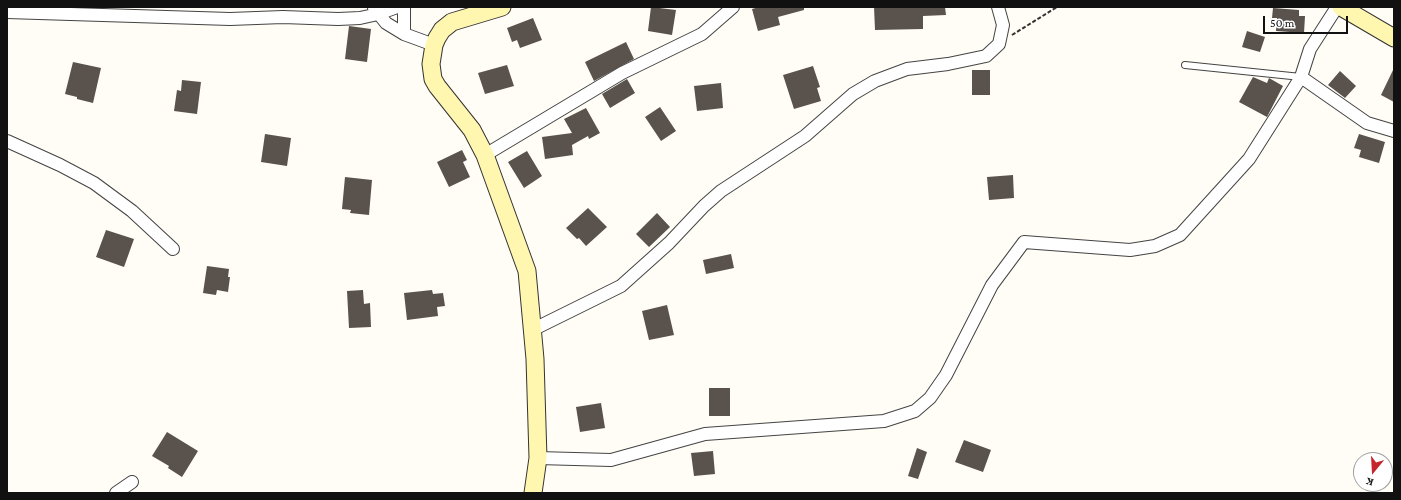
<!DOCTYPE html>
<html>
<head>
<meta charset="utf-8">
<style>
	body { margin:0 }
	#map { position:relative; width:1401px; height:500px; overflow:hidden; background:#fffdf5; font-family:"Crimson Pro",serif }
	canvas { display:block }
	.frame { position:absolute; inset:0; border:8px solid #111; pointer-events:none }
	.north { position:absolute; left:1353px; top:452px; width:40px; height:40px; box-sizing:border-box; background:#fff; border:1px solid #a0a0a0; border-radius:50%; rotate:198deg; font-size:11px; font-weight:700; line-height:16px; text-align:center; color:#111 }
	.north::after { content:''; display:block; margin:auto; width:14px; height:18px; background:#c4262e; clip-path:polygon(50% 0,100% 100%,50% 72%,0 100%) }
	.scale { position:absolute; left:1263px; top:16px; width:85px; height:18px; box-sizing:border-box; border:2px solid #111; border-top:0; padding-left:5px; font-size:12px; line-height:14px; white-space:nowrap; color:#111; -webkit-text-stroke:3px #fff; paint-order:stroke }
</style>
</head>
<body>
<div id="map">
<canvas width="1401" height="500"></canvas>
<div class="frame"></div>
<div class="north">K</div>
<div class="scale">50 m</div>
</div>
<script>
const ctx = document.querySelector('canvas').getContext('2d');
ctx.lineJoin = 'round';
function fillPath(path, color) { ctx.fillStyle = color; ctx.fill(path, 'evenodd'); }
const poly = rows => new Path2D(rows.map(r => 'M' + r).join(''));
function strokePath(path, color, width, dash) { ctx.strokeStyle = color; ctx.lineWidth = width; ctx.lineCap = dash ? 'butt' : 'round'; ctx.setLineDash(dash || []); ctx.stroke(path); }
const building = poly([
	[651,7,676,10,672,35,648,31],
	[759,7,804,7,804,10,778,17,780,25,758,31,752,9],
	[874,7,945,7,946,15,923,16,923,29,875,30],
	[1273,8,1299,10,1299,16,1305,16,1304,33,1276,31,1277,18,1272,18],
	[533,18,542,40,520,48,517,40,512,42,507,28],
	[349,26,371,29,367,62,345,59],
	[1247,31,1265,37,1260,52,1242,47],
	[626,42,634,59,594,81,585,62],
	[73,62,101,68,93,103,77,99,77,97,65,94],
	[507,65,514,86,485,94,478,73],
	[813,66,820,87,817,88,821,101,794,109,783,75],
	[1394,68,1394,102,1381,95],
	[972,70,990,70,990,95,972,95],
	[1340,71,1356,86,1345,98,1328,85],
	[1253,77,1267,83,1269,78,1283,86,1267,117,1239,102],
	[627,79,635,93,610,108,602,94],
	[182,80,201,82,197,114,174,111,177,90,181,91],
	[721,83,723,108,697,111,694,86],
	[660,107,676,131,661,141,645,117],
	[586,108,600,133,589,139,588,136,572,145,573,155,545,159,542,137,572,133,564,119],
	[265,134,291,138,287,166,261,162],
	[1359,134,1385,142,1379,163,1359,157,1361,150,1354,148],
	[462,150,467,160,463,162,470,177,449,187,437,162],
	[527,151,542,176,524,188,508,162],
	[1013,175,1014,198,989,200,987,177],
	[345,177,372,180,369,215,350,213,351,210,342,209],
	[588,208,607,227,586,246,579,238,577,239,566,228],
	[657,213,670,227,649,247,636,234],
	[106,230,134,239,124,267,96,257],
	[731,254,734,268,706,274,703,260],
	[207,266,229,269,228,277,230,277,228,292,217,290,216,295,203,293],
	[363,290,364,304,370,303,371,327,349,328,347,291],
	[432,290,433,294,443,293,445,306,437,307,438,316,407,320,404,293],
	[667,305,674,335,649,340,642,311],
	[709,388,730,388,730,416,709,416],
	[601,403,605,428,580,432,576,407],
	[167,432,198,451,182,477,168,468,169,466,152,456],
	[964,440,991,450,983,472,955,462],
	[917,448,927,452,918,479,908,476],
	[713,451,715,474,694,476,691,453]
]);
const path = poly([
	[1012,35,1057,7]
]);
const lane = poly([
	[1185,65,1301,77]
]);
const street = poly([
	[404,7,404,34],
	[374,8,386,23,404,34,434,45],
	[7,12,230,19,283,17,338,19,360,18,378,14,397,7],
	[1301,77,1367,123,1394,131],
	[7,141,60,165,94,183,132,211,173,249],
	[485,155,622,73,702,34,733,7],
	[532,330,621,286,669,243,704,206,721,191,805,136,853,94,875,81,907,69,948,64,986,56,999,44,1003,25,998,7],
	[538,458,611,460,705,434,884,421,915,411,930,398,946,375,992,285,1024,242,1130,250,1155,246,1180,235,1249,159,1301,77,1310,49,1337,7],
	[116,493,132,482]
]);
const secondary = poly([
	[502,7,452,22,442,30,437,38,434,45,431,64,433,79,437,86,472,130,485,155,527,271,535,359,538,458,533,493],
	[1341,7,1394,38]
]);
fillPath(building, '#5a524d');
strokePath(lane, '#444', 8);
strokePath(street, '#444', 14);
strokePath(secondary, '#333', 19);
strokePath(path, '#333', 2, [4, 2]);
strokePath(lane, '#fff', 6);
strokePath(street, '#fff', 12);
strokePath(secondary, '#fff6b0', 17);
</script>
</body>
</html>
